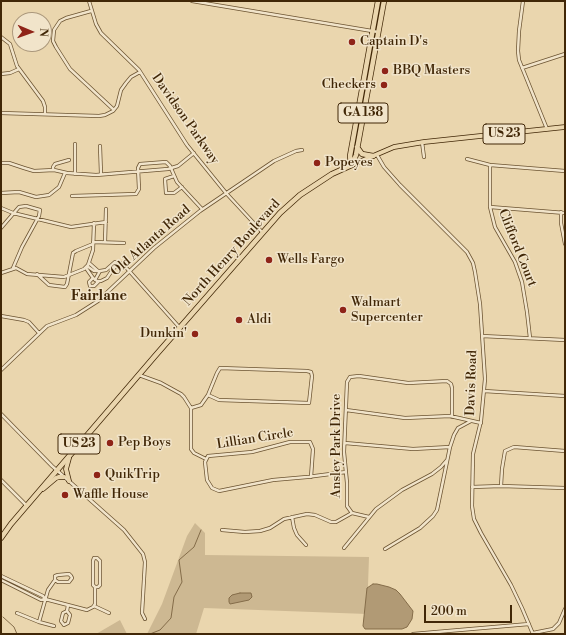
<!DOCTYPE html>
<html>
<head>
<meta charset="utf-8">
<style>
	body { margin:0 }
	#map { position:relative; width:566px; height:635px; overflow:hidden; background:#ead6ae; font-family:"Libre Bodoni",serif }
	canvas { display:block }
	.frame { position:absolute; inset:0; border:2px solid #412707; pointer-events:none }
	.north { position:absolute; left:12px; top:12px; width:40px; height:40px; box-sizing:border-box; background:#f1e4ca; border:1px solid #ab987c; border-radius:50%; rotate:92deg; font-size:11px; font-weight:700; line-height:16px; text-align:center; color:#412707 }
	.north::after { content:''; display:block; margin:auto; width:14px; height:18px; background:#8f2418; clip-path:polygon(50% 0,100% 100%,50% 72%,0 100%) }
	.scale { position:absolute; left:424px; top:605px; width:88px; height:18px; box-sizing:border-box; border:2px solid #412707; border-top:0; padding-left:5px; font-size:12px; line-height:14px; white-space:nowrap; color:#412707; -webkit-text-stroke:3px #f1e4ca; paint-order:stroke }
</style>
</head>
<body>
<div id="map">
<canvas width="566" height="635"></canvas>
<div class="frame"></div>
<div class="north">N</div>
<div class="scale">200 m</div>
</div>
<script>
const ctx = document.querySelector('canvas').getContext('2d');
ctx.lineJoin = 'round';
function fillPath(path, color) { ctx.fillStyle = color; ctx.fill(path, 'evenodd'); }
const poly = rows => new Path2D(rows.map(r => 'M' + r).join(''));
function strokePath(path, color, width, dash) { ctx.strokeStyle = color; ctx.lineWidth = width; ctx.lineCap = dash ? 'butt' : 'round'; ctx.setLineDash(dash || []); ctx.stroke(path); }
function drawText(font, color, halo, rows, align = 'center') {
  ctx.font = font + ' "Libre Bodoni",serif'; ctx.lineWidth = 3; ctx.setLineDash([]); ctx.textBaseline = 'middle'; ctx.strokeStyle = halo; ctx.fillStyle = color; for (const [text, x, y, turn = 0] of rows) {
    ctx.save(); ctx.translate(x, y); ctx.rotate((+turn || 0) * Math.PI / 180); ctx.textAlign = isNaN(turn) ? turn : align; if (halo) ctx.strokeText(text, 0, 0); ctx.fillText(text, 0, 0); ctx.restore();
  }
}
const green = poly([
	[195,523,205,533,205,555,369,557,367,614,204,608,196,634,147,634,162,604,187,536],
	[120,620,127,634,96,634]
]);
const water = poly([
	[373,584,377,584,389,587,396,590,400,594,413,611,412,619,407,627,402,629,365,629,363,626,367,588,373,584],
	[240,593,251,593,252,597,249,600,230,604,229,602,229,598,232,595,240,593]
]);
const stream = poly([
	[3,617,14,627,17,634],
	[150,634,160,630,171,618,174,597,182,582,179,560,194,547,201,530]
]);
const street = poly([
	[89,1,96,24,101,33,139,70,187,145,226,193,263,233],
	[192,1,378,32],
	[523,1,519,31,518,51,519,60,547,129],
	[91,11,66,18,60,21,54,30,53,41,56,47,70,69,114,110],
	[1,37,10,44,17,66,43,101,45,107,45,114],
	[522,68,565,54],
	[1,74,10,73,19,69],
	[1,113,99,116,105,115,113,111,117,106,121,90,126,83,131,77,140,72],
	[422,142,424,157],
	[100,146,101,174],
	[377,155,384,167,400,185,467,252,473,263,475,272,480,304,485,379,481,421,473,454,472,506,474,519,481,533,511,585,522,608,533,634],
	[467,159,490,165,565,171],
	[1,163,9,163,24,168,34,171,54,170,67,173,96,175,168,169,178,166,194,153],
	[490,165,490,207,495,227,515,262,522,282,527,312,530,338],
	[53,170,53,167,55,164,69,160],
	[75,174,75,144],
	[174,176,165,179,166,193,174,193,182,187],
	[1,193,19,192,36,197,49,195,59,187,65,173],
	[72,196,136,194,139,189,138,168,140,164,166,162,170,166,177,182,202,209],
	[490,207,565,213],
	[1,208,13,213,71,227,106,222],
	[561,212,561,223,565,244],
	[1,228,19,207,26,206,40,210,39,216,22,247,13,268],
	[93,242,124,243],
	[105,242,106,209],
	[89,263,98,271],
	[87,266,94,271,100,271,106,270,115,262,123,264,180,328],
	[86,268,93,278,97,281,101,281,107,278,113,269,119,263],
	[1,273,16,268,27,274,64,277,84,269,88,265,93,250,94,223],
	[37,274,49,285,65,287,67,284,73,253,76,251,93,244],
	[93,278,89,282,90,286,94,286,99,281],
	[95,280,100,271],
	[1,316,24,320,29,322,39,333],
	[482,336,565,340],
	[1,370,47,326,76,315,98,301,154,248,200,211,274,161,296,151,302,150],
	[139,375,161,383,181,394,184,397,191,408,191,449,194,453,206,459],
	[484,391,565,396],
	[191,408,201,405,208,395,217,373,220,368,307,371,311,372,312,376,309,403,219,400,208,395],
	[346,410,405,418,450,416,481,423],
	[1,414,52,466,124,530,143,554,145,562,142,613,145,619],
	[345,443,413,449,450,447],
	[311,477,313,449,310,442,290,442,252,452,208,456,205,462,207,480,212,488,219,491,273,480,307,477,346,472],
	[1,480,26,505],
	[501,486,502,469,505,451,514,447,565,451],
	[472,487,501,486,565,488],
	[292,517,294,528,297,535,306,545],
	[369,517,352,513,347,506,347,483,344,452,347,382,350,377,359,376,408,383,447,381,451,384,452,388,452,417],
	[222,530,245,532,260,531,270,528,284,519,307,514,315,515,331,522,336,522,352,513],
	[344,548,376,509,402,490,432,474,441,467,447,460],
	[385,549,420,528,433,516,437,510,450,447,454,435,458,428,471,421],
	[1,576,43,596,45,599],
	[1,580,41,600,45,599,87,610,93,607,95,604,95,587,93,585,93,561,94,558,97,558,100,561,100,585,98,587,95,587],
	[94,606,109,613],
	[67,611,70,615,68,623,64,625,61,621,63,613,67,611,68,605],
	[17,613,39,622,54,626],
	[39,622,48,590,55,580,55,576,58,575,69,574,71,576,72,578,69,582,58,582,55,580],
	[533,633,553,629,559,623,565,609],
	[413,634,529,624]
]);
const primary = poly([
	[352,165,394,147,424,142,565,127],
	[69,458,66,469,69,481],
	[43,489,56,478,59,477,64,477]
]);
const highway = poly([
	[357,147,362,154,373,156],
	[351,164,350,156,378,1],
	[352,165,356,155,384,1],
	[1,538,11,524,155,356,280,213,300,195,332,174,352,165]
]);
const markers = [
	[352,42,4,"#8f2418"],
	[385,71,4,"#8f2418"],
	[384,85,4,"#8f2418"],
	[317,163,4,"#8f2418"],
	[269,260,4,"#8f2418"],
	[343,310,4,"#8f2418"],
	[239,320,4,"#8f2418"],
	[195,334,4,"#8f2418"],
	[110,443,4,"#8f2418"],
	[97,475,4,"#8f2418"],
	[65,495,4,"#8f2418"]
];
const shields = [
	[363,113,50],
	[504,134,42],
	[79,444,42]
];
const shieldNames = [
	["GA 138",363,113],
	["US 23",504,134],
	["US 23",79,444]
];
const poiNames = [
	["Captain D's",360,42],
	["BBQ Masters",393,71],
	["Checkers",376,85,"right"],
	["Popeyes",325,163],
	["Wells Fargo",277,260],
	["Walmart",351,303],
	["Supercenter",351,318],
	["Aldi",247,320],
	["Dunkin'",187,334,"right"],
	["Pep Boys",118,443],
	["QuikTrip",105,475],
	["Waffle House",73,495]
];
const streetNames = [
	["Davidson Parkway",185,119,55],
	["Old Atlanta Road",151,241,-41],
	["Clifford Court",517,248,68],
	["North Henry Boulevard",232,253,-48],
	["Davis Road",472,383,-88],
	["Lillian Circle",255,439,-9],
	["Ansley Park Drive",337,446,-90]
];
const neighbourhoodNames = [
	["Fairlane",99,297]
];
fillPath(green, '#cdb892');
fillPath(water, '#b19a75');
strokePath(water, '#846c49', 1);
strokePath(stream, '#846c49', 1);
strokePath(street, '#6b5331', 4);
strokePath(primary, '#412707', 5.5);
strokePath(highway, '#412707', 6);
strokePath(street, '#f1e4ca', 2.5);
strokePath(primary, '#ead6ae', 4);
strokePath(highway, '#ead6ae', 4.5);
for (const [x, y, r, color] of markers) { const dot = new Path2D(); dot.arc(x, y, r, 0, 2 * Math.PI); ctx.fillStyle = color; ctx.fill(dot); strokePath(dot, '#f1e4ca', 1.5); }
for (const [x, y, w] of shields) { const box = new Path2D(); box.roundRect(x - w / 2, y - 10, w, 20, 3); ctx.fillStyle = '#f1e4ca'; ctx.fill(box); strokePath(box, '#412707', 1); }
drawText('bold 12px', '#412707', null, shieldNames);
drawText('13px', '#412707', '#f1e4ca', poiNames, 'left');
drawText('13px', '#412707', '#f1e4ca', streetNames);
drawText('bold 14px', '#412707', '#f1e4ca', neighbourhoodNames);
</script>
</body>
</html>
